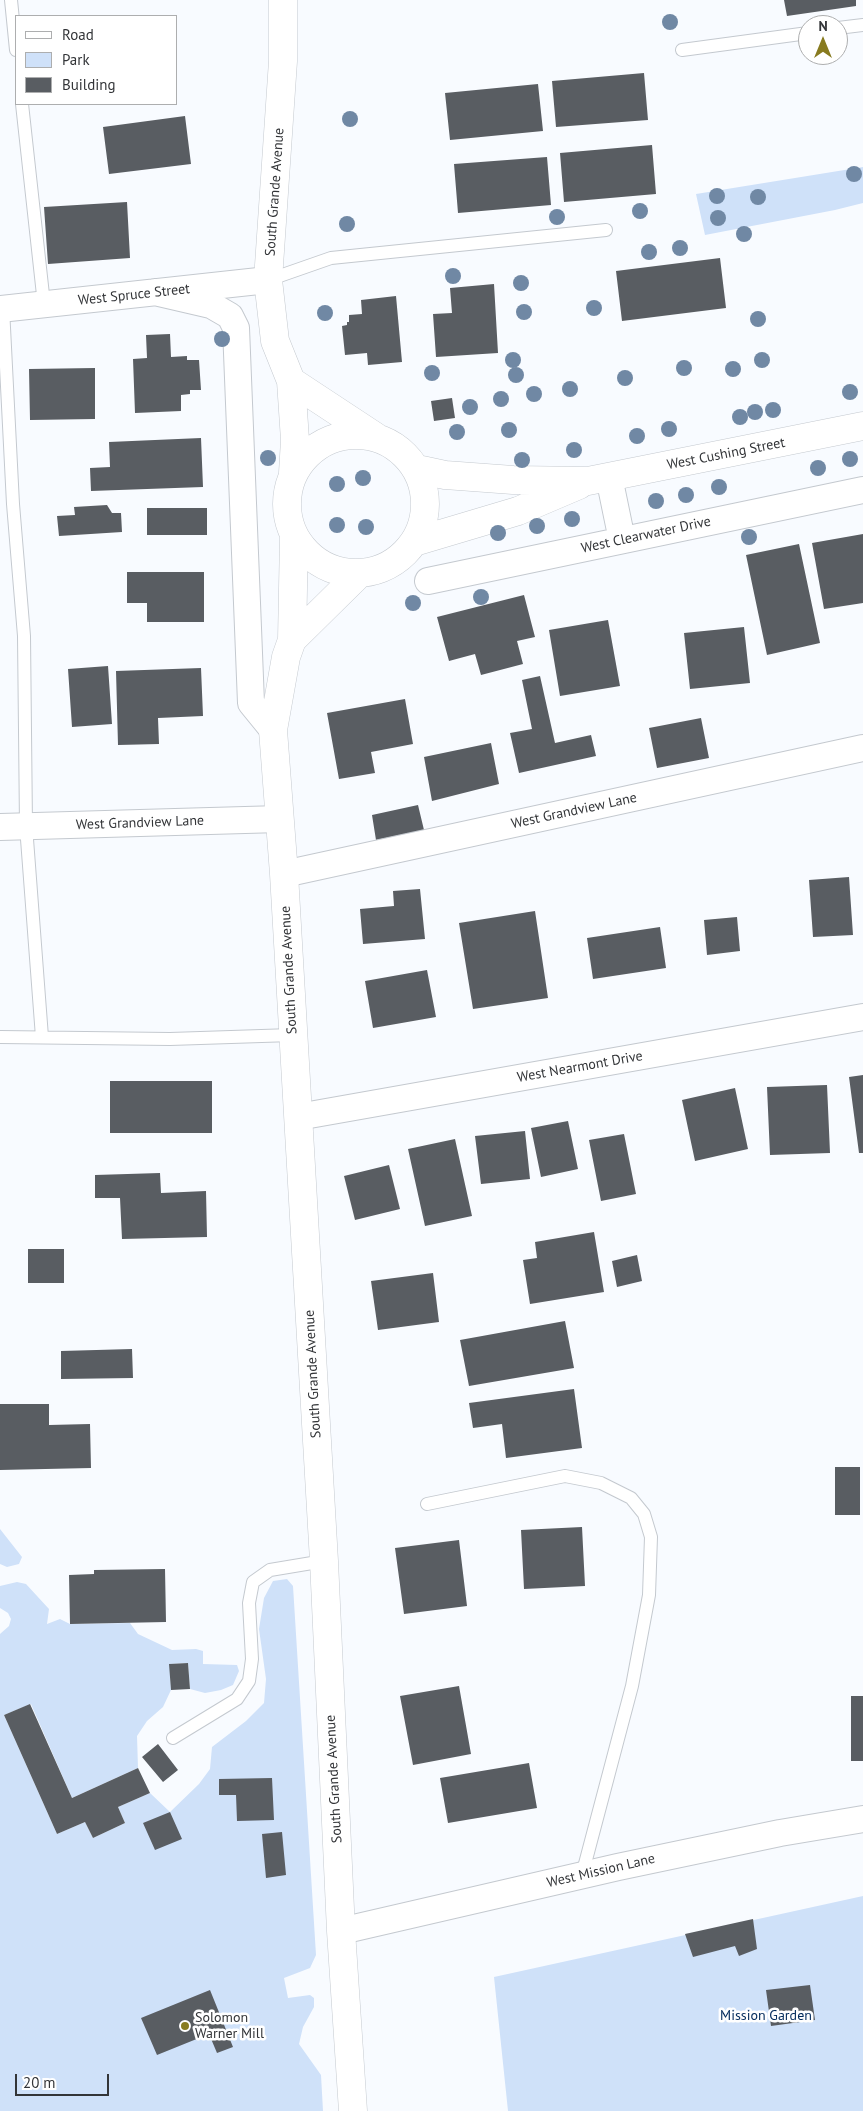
<!DOCTYPE html>
<html>
<head>
<meta charset="utf-8">
<style>
	body { margin:0 }
	#map { position:relative; width:863px; height:2111px; overflow:hidden; background:#f8fbff; font-family:"PT Sans",sans-serif }
	canvas { display:block }
	.legend { position:absolute; left:15px; top:15px; width:162px; height:90px; box-sizing:border-box; background:#fff; border:1px solid #adaeaf; margin:0; padding:6px 9px; list-style:none; font-size:15px; color:#333538 }
	.legend li { display:flex; align-items:center; gap:10px; height:25px }
	.legend b { width:25px; border:1px solid #adaeaf }
	.north { position:absolute; left:798px; top:15px; width:50px; height:50px; box-sizing:border-box; background:#fff; border:1px solid #adaeaf; border-radius:50%; rotate:0deg; font-size:14px; font-weight:700; line-height:20px; text-align:center; color:#333538 }
	.north::after { content:''; display:block; margin:auto; width:18px; height:22px; background:#887b20; clip-path:polygon(50% 0,100% 100%,50% 72%,0 100%) }
	.scale { position:absolute; left:15px; top:2074px; width:94px; height:22px; box-sizing:border-box; border:2px solid #333538; border-top:0; padding-left:6px; font-size:15px; line-height:18px; white-space:nowrap; color:#333538; -webkit-text-stroke:4px #fff; paint-order:stroke }
</style>
</head>
<body>
<div id="map">
<canvas width="863" height="2111"></canvas>
<ul class="legend">
<li><b style="height:6px;background:#fff"></b>Road</li>
<li><b style="height:14px;background:#cfe1f9"></b>Park</li>
<li><b style="height:14px;background:#595d62"></b>Building</li>
</ul>
<div class="north">N</div>
<div class="scale">20 m</div>
</div>
<script>
const ctx = document.querySelector('canvas').getContext('2d');
ctx.lineJoin = 'round';
function fillPath(path, color) { ctx.fillStyle = color; ctx.fill(path, 'evenodd'); }
const poly = rows => new Path2D(rows.map(r => 'M' + r).join(''));
function strokePath(path, color, width, dash) { ctx.strokeStyle = color; ctx.lineWidth = width; ctx.lineCap = dash ? 'butt' : 'round'; ctx.setLineDash(dash || []); ctx.stroke(path); }
function drawText(font, color, halo, rows, align = 'center') {
  ctx.font = font + ' "PT Sans",sans-serif'; ctx.lineWidth = 5; ctx.setLineDash([]); ctx.textBaseline = 'middle'; ctx.strokeStyle = halo; ctx.fillStyle = color; for (const [text, x, y, turn = 0] of rows) {
    ctx.save(); ctx.translate(x, y); ctx.rotate((+turn || 0) * Math.PI / 180); ctx.textAlign = isNaN(turn) ? turn : align; if (halo) ctx.strokeText(text, 0, 0); ctx.fillText(text, 0, 0); ctx.restore();
  }
}
const green = poly([
	[863,167,863,203,835,210,705,235,696,194],
	[0,1529,22,1557,19,1564,7,1567,0,1564],
	[287,1579,293,1586,316,1955,310,1968,284,1978,288,1998,310,1995,314,1998,314,2007,303,2027,299,2044,321,2075,323,2111,0,2111,0,1634,9,1626,11,1619,8,1613,0,1608,0,1586,17,1582,26,1584,49,1609,47,1624,60,1619,70,1624,130,1623,138,1634,172,1650,196,1649,203,1651,203,1664,237,1665,239,1671,233,1685,221,1690,205,1693,190,1689,188,1663,170,1664,171,1690,163,1707,147,1721,137,1736,138,1768,72,1798,31,1704,4,1715,57,1834,85,1822,93,1838,125,1823,118,1807,150,1793,170,1812,199,1784,210,1769,212,1747,246,1721,264,1703,266,1679,259,1629,264,1598,273,1581],
	[863,1896,863,2111,508,2111,494,1977]
]);
const building = poly([
	[784,0,856,0,856,6,787,16],
	[644,73,648,120,556,127,552,81],
	[538,84,543,131,450,140,445,93],
	[185,116,191,164,109,174,103,127],
	[652,145,656,194,564,202,560,153],
	[547,157,551,205,458,213,454,164],
	[127,202,130,258,48,264,44,207],
	[720,258,726,308,622,321,616,271],
	[494,284,498,353,436,357,433,314,452,313,450,288],
	[396,296,402,362,368,365,367,353,345,355,342,326,347,325,347,322,349,322,349,315,362,314,361,300],
	[170,334,171,357,187,356,187,360,199,360,201,390,190,390,190,394,181,395,181,411,135,413,133,359,147,358,146,335],
	[95,368,95,419,30,420,29,369],
	[452,398,455,418,434,421,431,401],
	[201,438,203,487,91,491,90,468,110,467,109,442],
	[107,505,112,513,121,513,122,532,59,536,57,516,75,515,74,507],
	[147,508,207,508,207,535,147,535],
	[863,534,863,603,824,609,812,543],
	[799,544,820,643,767,655,746,555],
	[127,572,204,572,204,622,147,622,147,603,127,603],
	[524,595,535,637,517,641,523,664,481,675,475,654,449,661,437,617],
	[608,620,620,686,560,696,549,630],
	[744,627,750,683,690,689,684,633],
	[108,666,112,724,72,727,68,669],
	[201,668,203,716,158,718,159,744,118,745,116,671],
	[540,676,555,743,591,735,596,756,519,773,510,733,532,729,522,680],
	[405,699,413,744,371,752,375,773,339,779,327,713],
	[701,718,709,758,657,768,649,728],
	[491,743,499,784,432,801,424,757],
	[418,805,424,830,376,840,372,815],
	[849,877,853,935,813,937,809,880],
	[420,889,425,939,363,944,360,909,394,906,393,891],
	[535,911,548,998,473,1009,459,923],
	[737,917,740,951,707,955,704,920],
	[660,927,666,968,593,979,587,938],
	[427,970,436,1017,373,1028,365,981],
	[863,1075,863,1153,859,1153,849,1077],
	[110,1081,212,1081,212,1133,110,1133],
	[827,1085,830,1153,770,1155,767,1087],
	[735,1088,748,1149,695,1161,682,1100],
	[568,1121,578,1169,541,1177,531,1128],
	[525,1131,530,1179,481,1184,475,1136],
	[624,1134,636,1194,601,1201,589,1140],
	[455,1139,472,1216,425,1226,408,1149],
	[389,1165,400,1209,355,1220,344,1176],
	[160,1173,161,1193,206,1191,207,1237,122,1239,120,1198,95,1198,95,1175],
	[594,1232,604,1292,530,1304,523,1260,537,1258,535,1242],
	[28,1249,64,1249,64,1283,28,1283],
	[637,1255,642,1281,617,1287,612,1261],
	[433,1273,439,1322,378,1330,371,1281],
	[565,1321,574,1368,469,1386,460,1340],
	[132,1349,133,1378,61,1379,61,1351],
	[574,1389,582,1448,506,1458,502,1424,473,1428,469,1403],
	[0,1404,49,1404,49,1425,90,1424,91,1468,0,1470],
	[835,1467,860,1467,860,1515,835,1515],
	[582,1527,585,1586,524,1589,521,1530],
	[459,1540,467,1606,404,1614,395,1548],
	[165,1569,166,1622,70,1624,69,1575,94,1574,94,1570],
	[188,1663,190,1689,171,1690,169,1664],
	[459,1686,471,1754,413,1765,400,1696],
	[851,1696,863,1696,863,1761,851,1761],
	[30,1704,72,1798,138,1768,150,1793,118,1807,125,1823,93,1838,85,1822,57,1834,4,1715],
	[158,1744,178,1770,163,1782,142,1757],
	[529,1763,537,1808,448,1823,440,1778],
	[272,1778,274,1820,237,1821,236,1795,219,1795,219,1779],
	[170,1812,182,1839,155,1850,143,1823],
	[282,1832,286,1875,266,1878,262,1834],
	[753,1919,757,1949,739,1956,735,1946,693,1957,685,1934],
	[810,1985,815,2020,771,2026,766,1990],
	[210,1990,233,2047,217,2053,209,2034,157,2055,141,2018]
]);
const lane = poly([
	[11,0,16,50],
	[838,28,863,25],
	[682,50,808,33],
	[22,104,44,304],
	[268,280,331,258,606,230],
	[3,308,13,504,24,636,26,826,42,1037],
	[0,1037,170,1039,292,1035],
	[427,1504,565,1476,601,1483,631,1498,644,1514,651,1537,649,1595,632,1686,582,1875],
	[173,1738,237,1699,249,1681,252,1659,249,1603,253,1582,270,1570,324,1561]
]);
const street = poly([
	[155,292,211,305,230,316,236,328,251,703,273,730],
	[0,309,268,280],
	[609,477,622,540],
	[428,581,863,490],
	[0,827,280,819],
	[284,874,863,748],
	[298,1117,863,1017],
	[341,1931,618,1867,780,1833,863,1819]
]);
const secondary = poly([
	[283,0,283,61,268,280,275,341,291,381,295,440,293,473],
	[291,381,376,437],
	'287 504a69 69 0 1 1 138 0a69 69 0 1 1-138 0Z',
	[417,469,445,475,513,480,588,481,863,426],
	[294,537,292,640,286,657,273,730,284,874,324,1561,341,1931,353,2111],
	[414,542,518,511,579,485],
	[292,640,360,573]
]);
const trees = [
	[670,22],
	[350,119],
	[854,174],
	[717,196],
	[758,197],
	[640,211],
	[557,217],
	[718,218],
	[347,224],
	[744,234],
	[680,248],
	[649,252],
	[453,276],
	[521,283],
	[594,308],
	[524,312],
	[325,313],
	[758,319],
	[222,339],
	[513,360],
	[762,360],
	[684,368],
	[733,369],
	[432,373],
	[516,375],
	[625,378],
	[570,389],
	[850,392],
	[534,394],
	[501,399],
	[470,407],
	[773,410],
	[755,412],
	[740,417],
	[669,429],
	[509,430],
	[457,432],
	[637,436],
	[574,450],
	[268,458],
	[850,459],
	[522,460],
	[818,468],
	[363,478],
	[337,484],
	[719,487],
	[686,495],
	[656,501],
	[572,519],
	[337,525],
	[537,526],
	[366,527],
	[498,533],
	[749,537],
	[481,597],
	[413,603]
];
const markers = [
	[185,2026,5,"#887b20"]
];
const streetNames = [
	["South Grande Avenue",275,192,-86],
	["West Spruce Street",134,295,-6],
	["West Cushing Street",726,454,-11],
	["West Clearwater Drive",646,535,-12],
	["West Grandview Lane",574,811,-12],
	["West Grandview Lane",140,823,-2],
	["South Grande Avenue",289,970,-93],
	["West Nearmont Drive",580,1067,-10],
	["South Grande Avenue",313,1374,-93],
	["South Grande Avenue",334,1779,-93],
	["West Mission Lane",601,1871,-13]
];
const parkNames = [
	["Mission Garden",766,2016]
];
const poiNames = [
	["Solomon",195,2018],
	["Warner Mill",195,2034]
];
fillPath(green, '#cfe1f9');
fillPath(building, '#595d62');
strokePath(lane, '#c4c9cf', 14);
strokePath(street, '#c4c9cf', 28);
strokePath(secondary, '#c4c9cf', 29);
strokePath(lane, '#fff', 12);
strokePath(street, '#fff', 26);
strokePath(secondary, '#fff', 28);
ctx.fillStyle = '#7088a4';
for (const [x, y] of trees) { ctx.beginPath(); ctx.arc(x, y, 8, 0, 2 * Math.PI); ctx.fill(); }
for (const [x, y, r, color] of markers) { const dot = new Path2D(); dot.arc(x, y, r, 0, 2 * Math.PI); ctx.fillStyle = color; ctx.fill(dot); strokePath(dot, '#fff', 2); }
drawText('14px', '#333538', '#fff', streetNames);
drawText('14px', '#01295a', '#fff', parkNames);
drawText('14px', '#333538', '#fff', poiNames, 'left');
</script>
</body>
</html>
